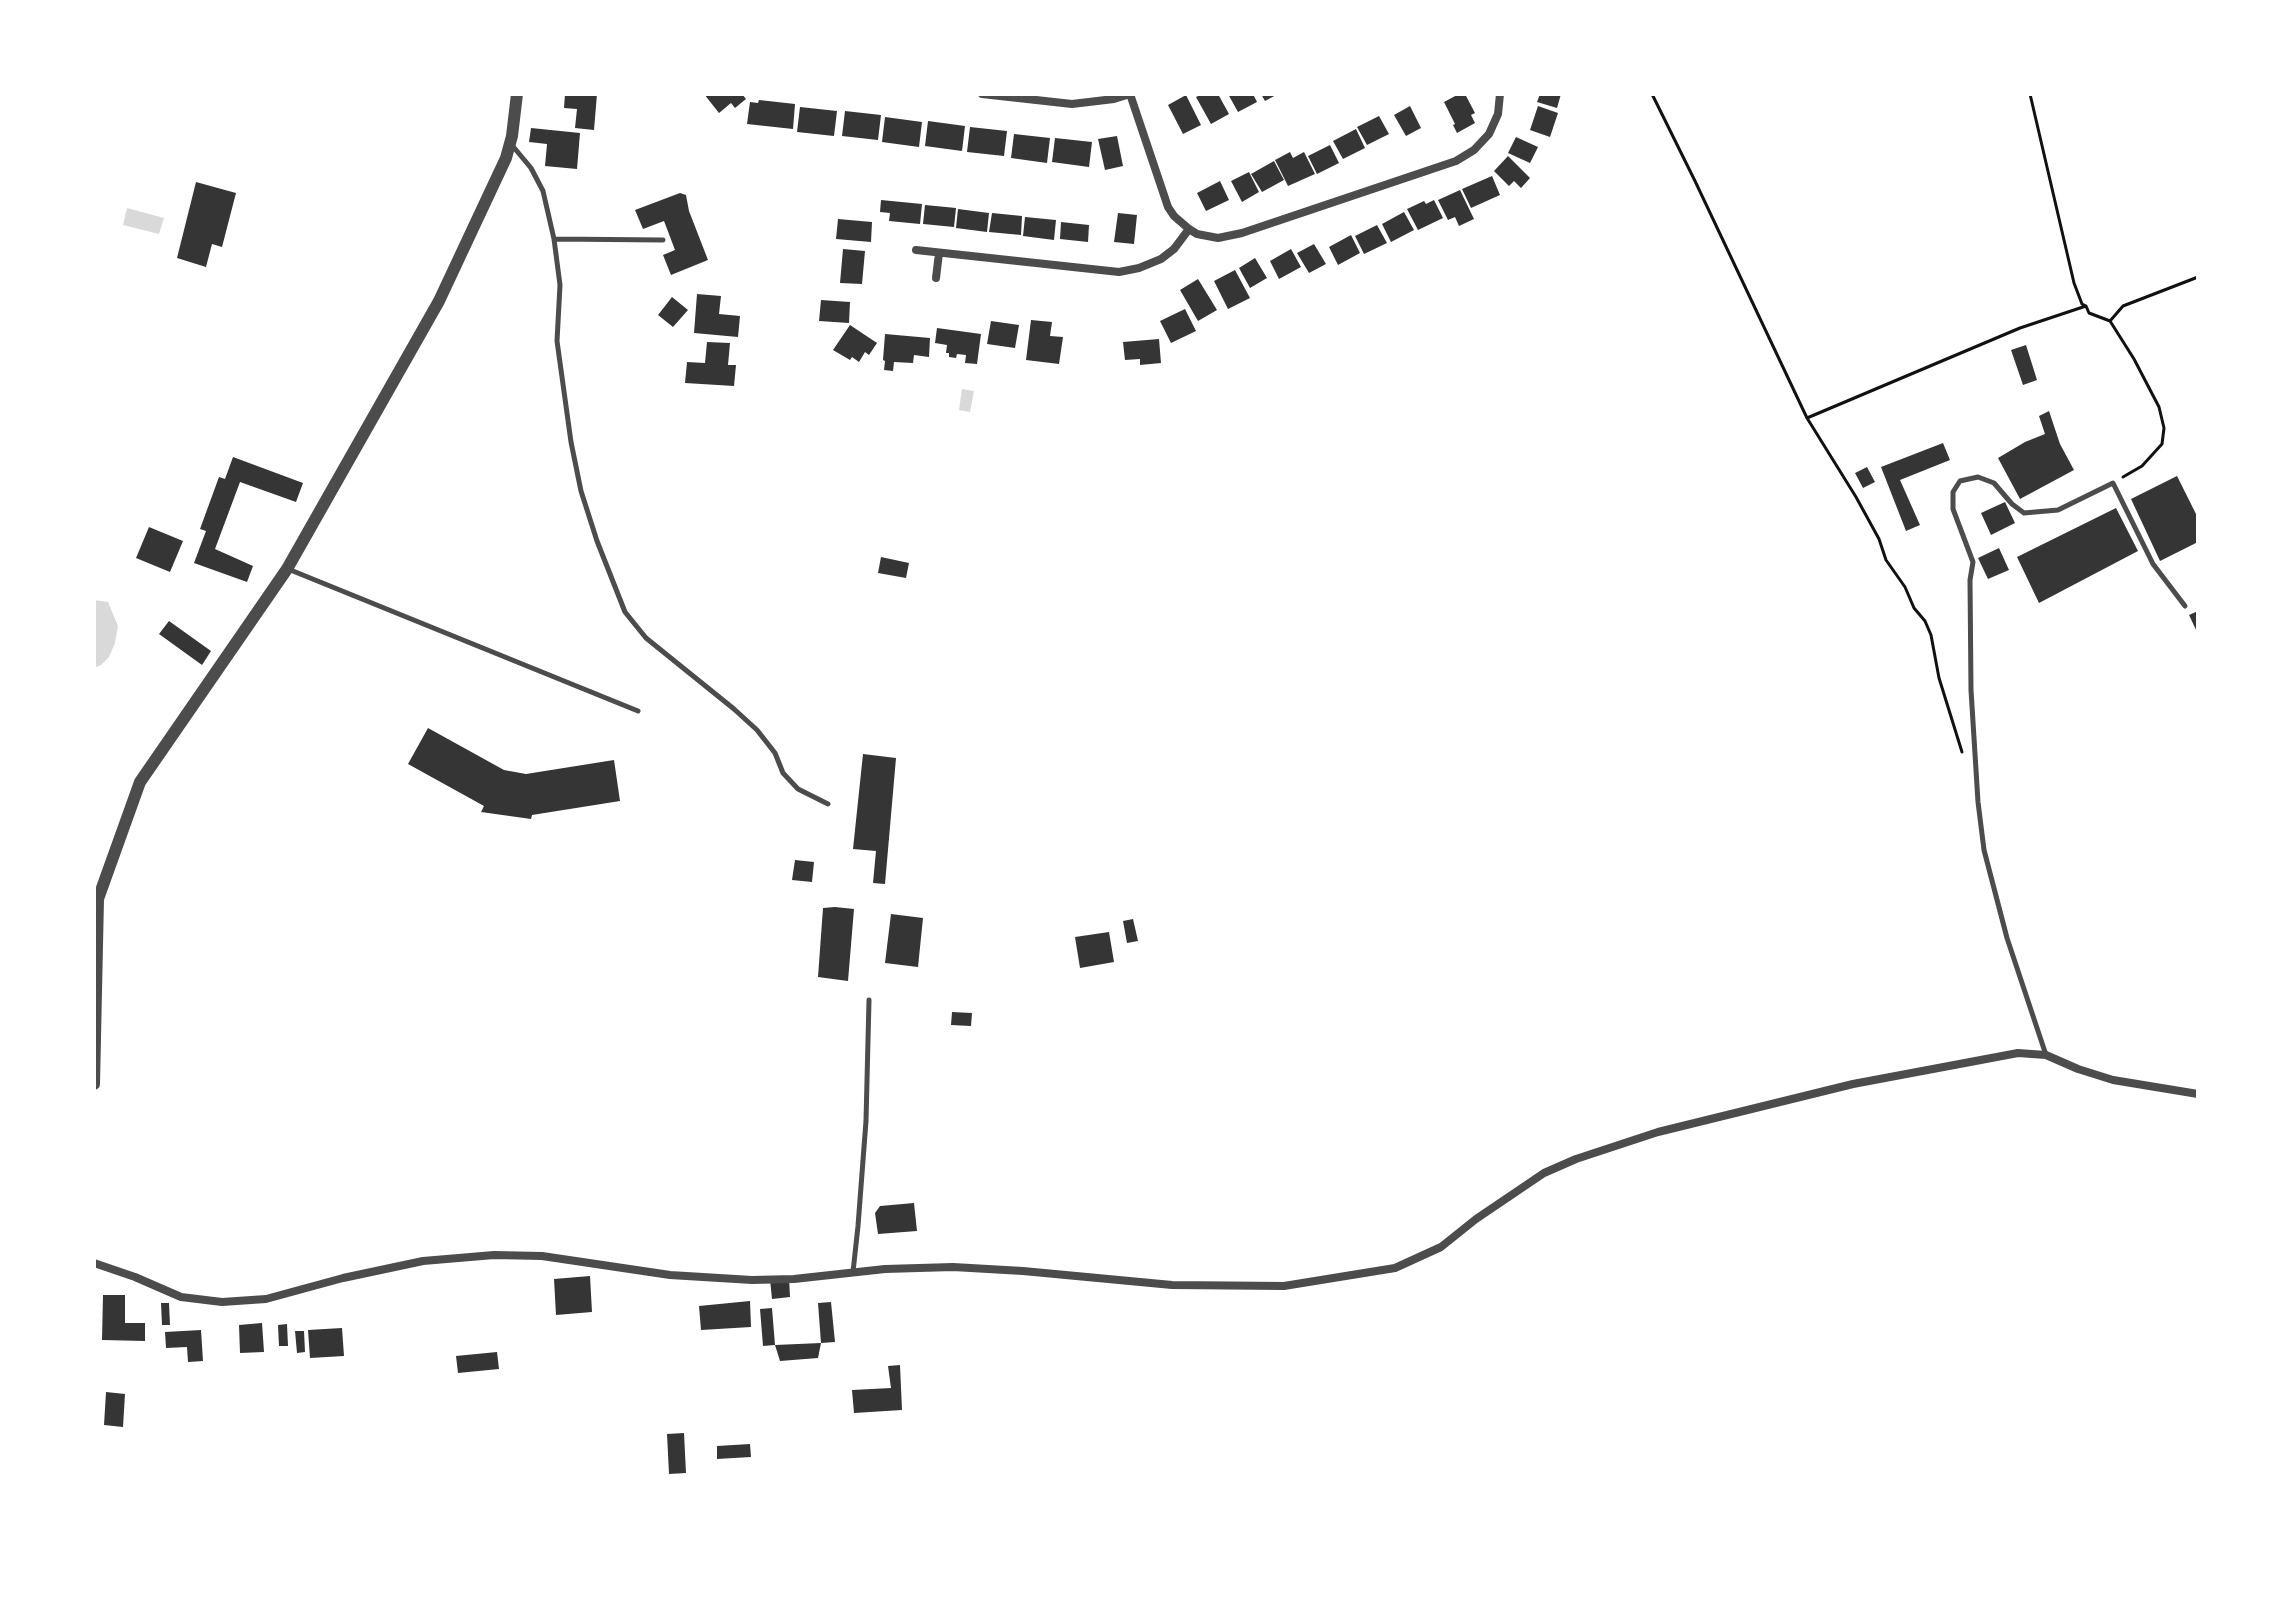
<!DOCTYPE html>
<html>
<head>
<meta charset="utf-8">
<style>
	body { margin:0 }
	#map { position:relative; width:2292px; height:1597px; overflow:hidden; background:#fff; font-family:Ubuntu,sans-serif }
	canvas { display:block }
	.frame { position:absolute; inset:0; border:96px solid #fff; pointer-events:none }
</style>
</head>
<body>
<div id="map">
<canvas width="2292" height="1597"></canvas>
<div class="frame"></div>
</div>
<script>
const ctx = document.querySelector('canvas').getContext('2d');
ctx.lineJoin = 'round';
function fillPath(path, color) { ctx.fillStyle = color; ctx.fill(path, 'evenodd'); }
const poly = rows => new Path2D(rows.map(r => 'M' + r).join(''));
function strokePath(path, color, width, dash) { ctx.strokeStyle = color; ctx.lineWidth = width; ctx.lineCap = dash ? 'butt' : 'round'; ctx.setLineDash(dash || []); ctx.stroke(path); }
const water = poly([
	[127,208,164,218,159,234,123,225],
	[962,389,974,391,970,412,959,410],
	[94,600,108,602,118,626,115,643,109,657,101,665,94,668]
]);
const building = poly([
	[565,94,597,94,594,130,575,128,577,109,564,108],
	[704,94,742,94,746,99,735,108,731,103,719,113],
	[1202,94,1218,94,1229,114,1211,124,1196,97],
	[1228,94,1253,94,1257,102,1238,112],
	[1261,94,1278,94,1265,101],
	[1459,94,1465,94,1475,113,1471,115,1475,123,1457,133,1453,125,1455,124,1444,102],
	[1540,94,1561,94,1557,108,1537,102],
	[1186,95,1201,125,1183,134,1168,105],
	[759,100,795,104,793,129,747,124,750,102,758,103],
	[1410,106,1421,128,1406,136,1394,115],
	[1538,106,1558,113,1550,137,1530,130],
	[800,107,837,111,834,136,797,132],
	[845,111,881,115,878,140,842,136],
	[1379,116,1389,134,1367,145,1357,127],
	[885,117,922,122,919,147,882,142],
	[928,121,965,126,962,151,925,146],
	[970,127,1007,131,1004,156,967,152],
	[531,128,580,133,577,169,545,166,547,144,529,142],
	[1356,129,1365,148,1343,159,1333,141],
	[1014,134,1050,138,1047,163,1011,158],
	[1117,136,1123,166,1105,170,1098,139],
	[1516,137,1538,147,1530,163,1508,153],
	[1055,138,1092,142,1089,167,1052,162],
	[1330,145,1339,163,1317,174,1308,156],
	[1290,152,1293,158,1304,152,1315,174,1288,186,1275,160],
	[1508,156,1530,178,1521,188,1514,181,1509,186,1494,171],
	[1274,161,1284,180,1262,192,1251,174],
	[1249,172,1259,192,1242,202,1231,181],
	[1492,176,1500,195,1471,208,1462,189],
	[1220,181,1229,200,1206,211,1197,193],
	[196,182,236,193,222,247,212,244,206,267,177,258],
	[1460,190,1474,219,1459,226,1455,217,1448,220,1438,200],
	[680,193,686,195,689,211,708,260,671,275,663,255,675,250,664,221,643,229,635,210],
	[881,200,922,204,920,224,889,221,890,213,880,212],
	[1434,200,1443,218,1418,230,1407,209,1424,201,1426,204],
	[925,205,956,208,954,227,923,224],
	[958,209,989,213,987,232,956,228],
	[1404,212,1414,230,1391,242,1382,224],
	[992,213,1022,216,1021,235,989,232],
	[1118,213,1137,215,1134,244,1114,242],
	[1025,217,1056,220,1054,240,1023,236],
	[838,219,872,222,871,242,836,239],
	[1061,222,1089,225,1088,242,1060,239],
	[1377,225,1387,243,1364,254,1355,236],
	[1351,235,1360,253,1338,265,1329,247],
	[1314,244,1326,264,1309,273,1297,253],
	[843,249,865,251,862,284,840,283],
	[1291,249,1301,267,1279,279,1270,261],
	[1255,258,1267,278,1250,288,1239,268],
	[1235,270,1250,298,1228,309,1214,281],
	[1198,279,1217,310,1198,321,1180,290],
	[697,294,721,296,719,314,740,316,738,337,694,333],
	[672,297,688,310,673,327,658,315],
	[821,300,850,302,849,323,819,321],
	[1185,309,1196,331,1171,343,1160,321],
	[1031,320,1052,322,1050,336,1063,337,1059,364,1026,360],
	[991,321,1019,325,1015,348,987,344],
	[850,325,877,343,869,355,865,352,859,362,852,357,850,360,833,350],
	[937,328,981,334,977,364,965,363,966,355,957,354,956,358,949,357,949,353,946,353,947,345,935,343],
	[885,334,930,338,929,357,914,355,913,363,894,362,893,371,884,370,885,361,883,360],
	[1159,339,1161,363,1140,365,1140,359,1125,360,1123,342],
	[707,342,730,343,728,365,736,365,734,386,685,383,687,362,705,363],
	[2026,345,2037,380,2023,385,2011,350],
	[2049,411,2060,444,2074,470,2020,499,1998,458,2025,442,2045,434,2039,416],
	[1943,443,1950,460,1900,480,1920,525,1906,531,1881,467],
	[233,457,303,483,296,502,240,482,215,549,253,566,247,582,194,563,206,531,200,529,219,477,225,479],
	[1867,467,1875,482,1863,488,1855,473],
	[2177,476,2198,518,2198,542,2160,561,2131,499],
	[2005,502,2015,523,1991,535,1981,513],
	[2116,508,2138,551,2039,603,2017,557],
	[149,527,183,541,170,572,136,558],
	[1999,548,2009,570,1988,579,1978,558],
	[881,557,909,563,906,578,878,573],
	[2198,611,2198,634,2189,615],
	[169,621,211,651,202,665,159,634],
	[428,728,504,770,526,774,614,760,620,801,532,815,531,819,481,812,484,806,408,764],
	[863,754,896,758,885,884,873,883,876,851,853,849],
	[795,860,814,862,812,882,792,880],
	[835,907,854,909,848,981,818,977,823,908],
	[891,914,923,918,918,967,885,963],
	[1133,919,1138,941,1127,943,1123,921],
	[1109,932,1114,962,1080,968,1075,937],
	[952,1012,972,1013,971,1026,951,1025],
	[914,1203,917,1231,878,1234,875,1213,880,1206],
	[590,1276,592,1312,556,1315,554,1279],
	[789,1277,790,1297,772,1299,770,1279],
	[103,1295,125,1295,125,1323,145,1323,145,1341,102,1340],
	[750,1301,751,1327,701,1330,699,1306],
	[831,1302,835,1342,821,1343,818,1303],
	[161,1303,169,1303,170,1325,162,1325],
	[772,1308,775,1345,821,1343,818,1358,780,1361,775,1345,763,1346,760,1309],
	[262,1323,264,1352,240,1353,239,1325],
	[287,1324,288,1346,279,1346,278,1325],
	[342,1328,344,1356,310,1358,308,1330],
	[201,1330,203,1361,188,1362,187,1347,166,1348,165,1332],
	[295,1331,304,1331,305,1352,297,1353],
	[497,1352,499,1369,458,1373,456,1356],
	[900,1365,902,1410,854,1413,852,1390,891,1388,888,1366],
	[106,1392,125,1394,123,1427,104,1425],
	[684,1433,686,1473,669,1474,667,1434],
	[750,1444,751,1457,717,1459,717,1446]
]);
const path = poly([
	[1652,94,1695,181,1807,418,2020,328,2086,306],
	[2030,94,2074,283,2082,304,2086,306,2089,313,2110,321,2134,359,2159,407,2164,428,2162,444,2142,466,2123,477],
	[2110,321,2123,306,2198,277],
	[1807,418,1856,497,1879,539,1886,560,1905,587,1914,608,1925,621,1931,635,1939,678,1962,752]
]);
const service = poly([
	[511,144,531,168,543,191,554,239,663,240],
	[554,239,560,285,557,341,571,442,581,491,597,541,625,612,646,638,734,709,757,730,775,753,783,773,798,789,828,804],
	[288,569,638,711],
	[2046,1055,2007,938,1984,850,1978,802,1971,690,1970,580,1973,562,1953,509,1953,492,1960,481,1978,477,1994,483,2012,504,2024,513,2058,510,2113,483,2153,564,2185,606],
	[853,1272,858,1226,866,1121,869,1000]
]);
const minor = poly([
	[982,94,1072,104,1114,99,1130,94],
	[1130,94,1168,207,1174,216,1189,229,1197,234,1218,238,1242,233,1456,161,1474,150,1489,134,1498,114,1500,94],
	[916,250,1119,272,1139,268,1161,259,1174,249,1189,229],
	[936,278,939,253],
	[94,1263,135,1277,181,1297,222,1302,266,1299,343,1278,423,1261,494,1255,542,1256,670,1275,752,1280,794,1279,885,1269,953,1267,1023,1271,1172,1285,1284,1286,1395,1268,1441,1247,1476,1219,1544,1173,1576,1159,1658,1132,1853,1084,2018,1053,2046,1055,2078,1069,2113,1080,2198,1094]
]);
const tertiary = poly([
	[94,1084,98,899,140,782,287,569,439,301,506,158,512,136,517,94]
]);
fillPath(water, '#d9d9d9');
fillPath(building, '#353535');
strokePath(path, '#111', 3);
strokePath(service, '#4c4c4c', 5);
strokePath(minor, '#4c4c4c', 8);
strokePath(tertiary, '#4c4c4c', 12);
</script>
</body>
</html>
